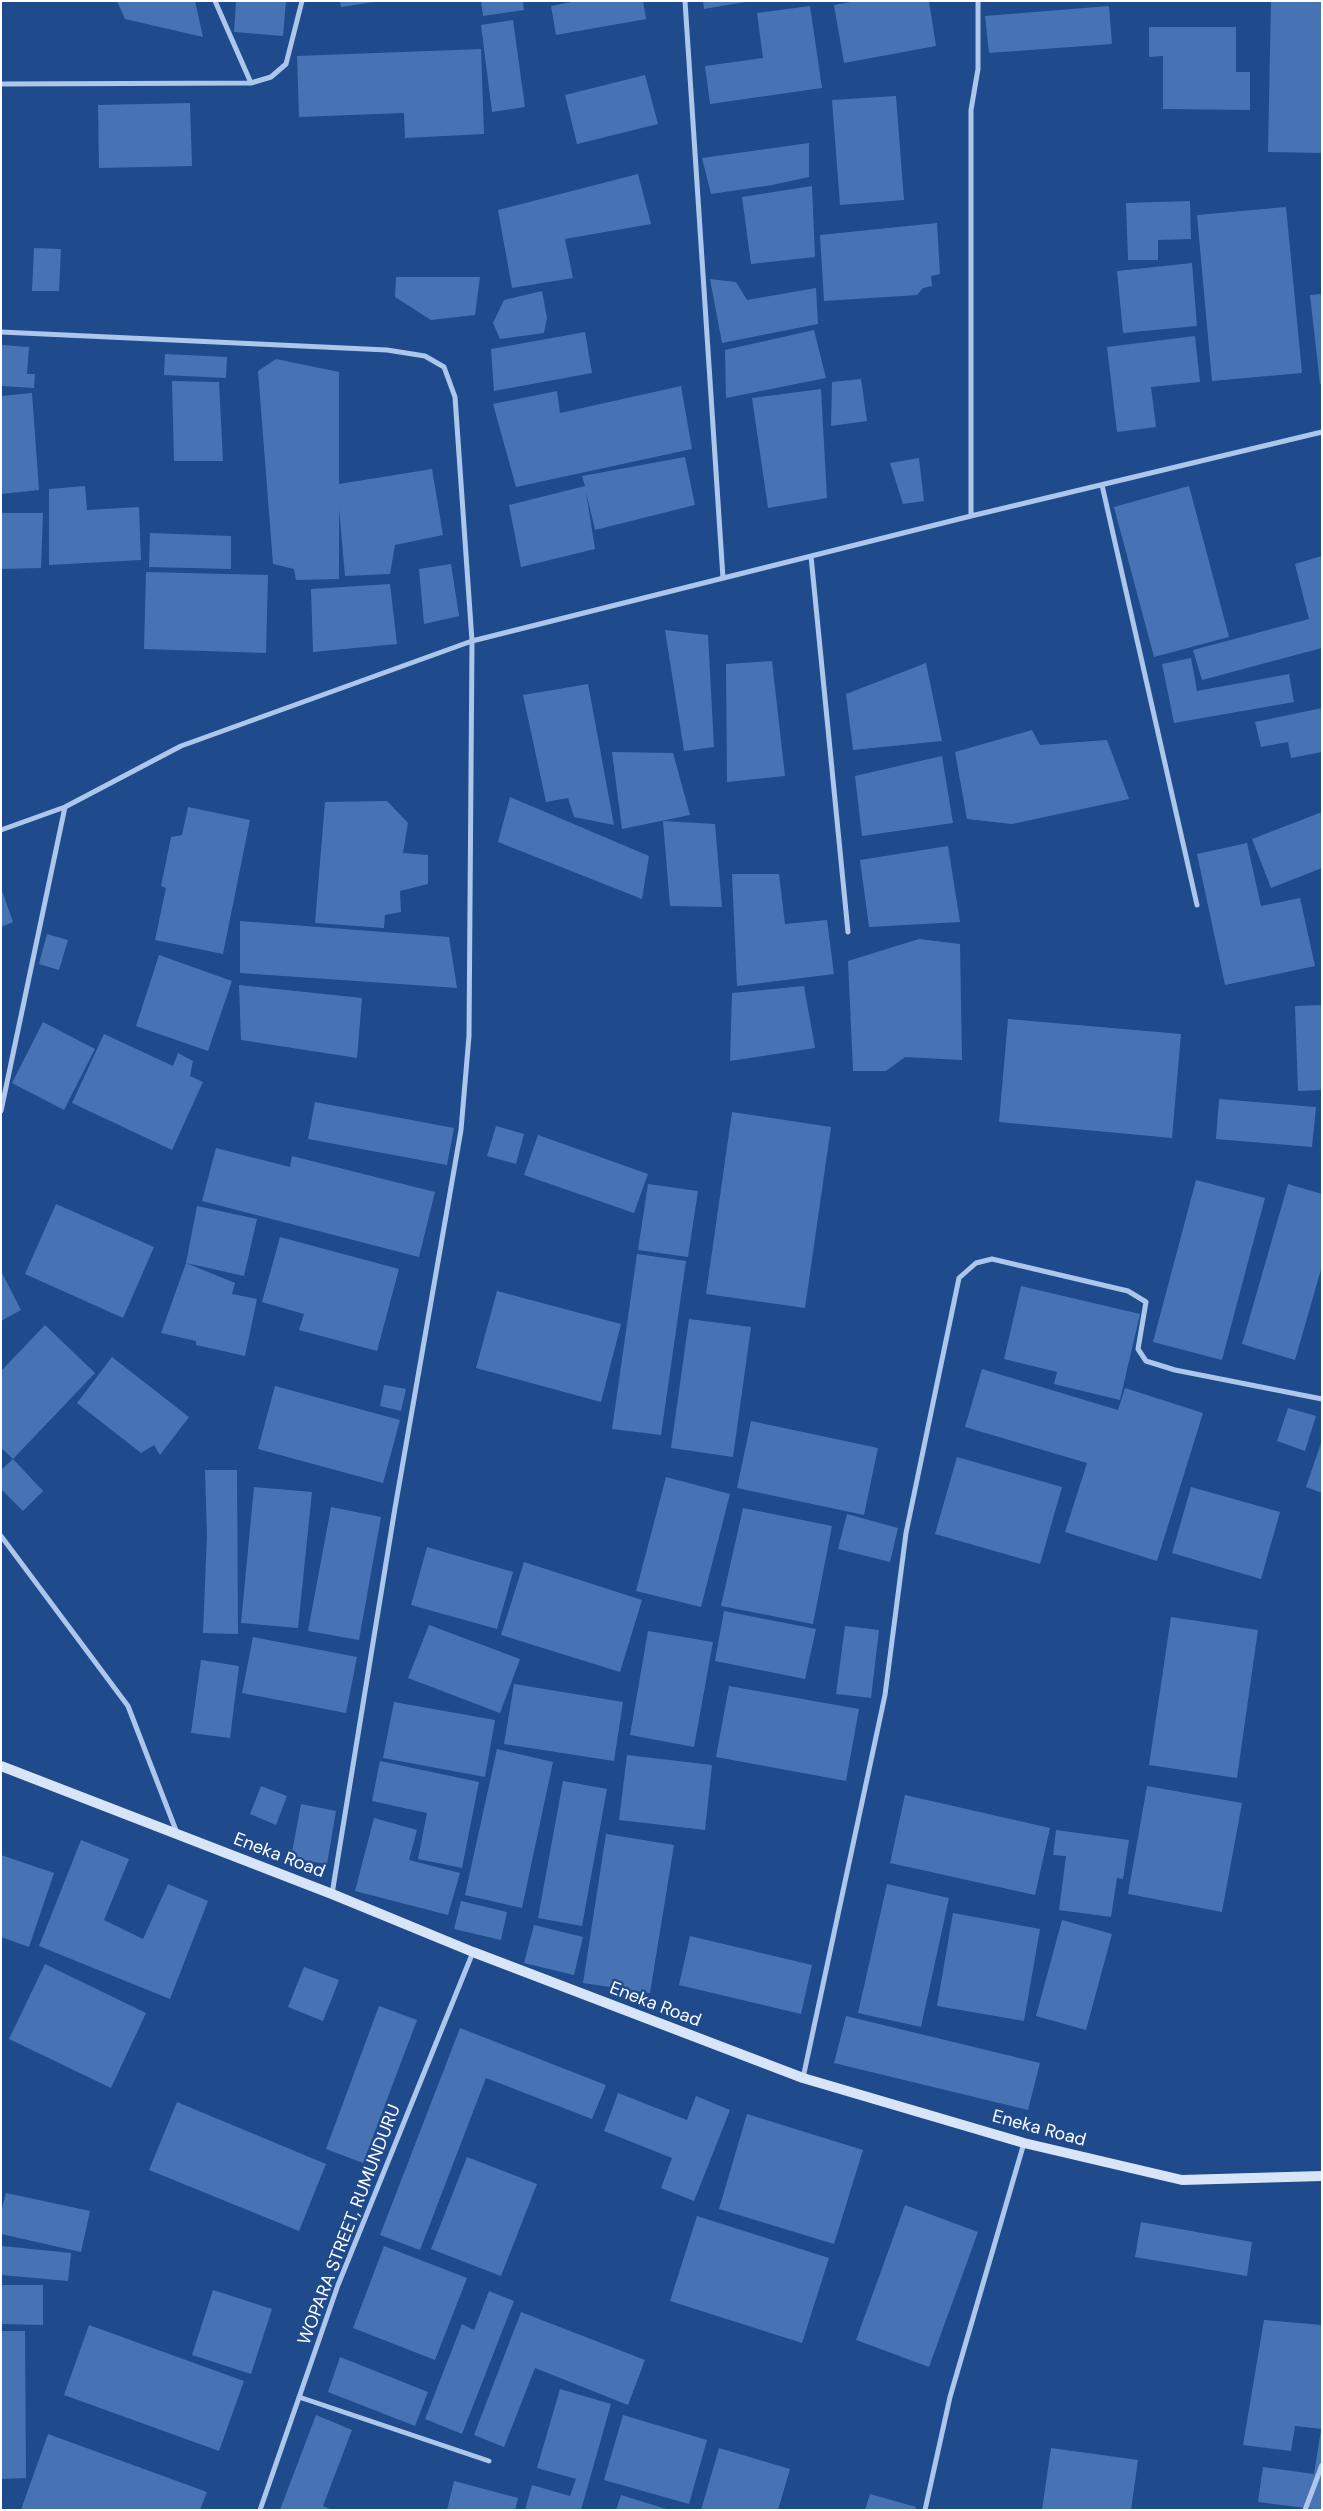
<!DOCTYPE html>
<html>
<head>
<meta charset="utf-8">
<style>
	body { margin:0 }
	#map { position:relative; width:1323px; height:2511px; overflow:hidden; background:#1f4a8c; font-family:"DM Sans",sans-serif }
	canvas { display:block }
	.frame { position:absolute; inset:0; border:2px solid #fff; pointer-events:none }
</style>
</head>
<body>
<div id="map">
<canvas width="1323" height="2511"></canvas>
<div class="frame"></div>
</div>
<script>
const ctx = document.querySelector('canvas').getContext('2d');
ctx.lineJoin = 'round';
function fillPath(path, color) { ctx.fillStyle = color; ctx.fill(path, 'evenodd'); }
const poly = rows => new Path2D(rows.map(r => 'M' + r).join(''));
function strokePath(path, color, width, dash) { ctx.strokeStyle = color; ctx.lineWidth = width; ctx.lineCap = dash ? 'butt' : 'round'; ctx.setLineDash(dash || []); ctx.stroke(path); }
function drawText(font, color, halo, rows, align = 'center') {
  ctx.font = font + ' "DM Sans",sans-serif'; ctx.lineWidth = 4.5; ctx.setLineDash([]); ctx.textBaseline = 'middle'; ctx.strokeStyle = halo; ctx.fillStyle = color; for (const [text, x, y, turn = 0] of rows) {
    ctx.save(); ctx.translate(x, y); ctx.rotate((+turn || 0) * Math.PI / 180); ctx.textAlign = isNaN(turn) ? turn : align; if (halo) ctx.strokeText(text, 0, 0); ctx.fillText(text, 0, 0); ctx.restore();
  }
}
const building = poly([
	[117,1,195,1,203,37,125,19],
	[236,1,286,1,283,36,234,32],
	[340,1,374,1,374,2,341,7],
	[481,1,523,1,524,10,483,16],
	[576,1,643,1,646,19,556,35,551,6],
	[703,1,745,1,745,2,704,9],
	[856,1,929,1,936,46,844,63,834,5],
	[1271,1,1322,1,1322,153,1268,152],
	[810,6,822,88,710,104,705,66,763,58,757,13],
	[1109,6,1112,44,989,53,985,16],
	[513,20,525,107,492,112,481,25],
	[1149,27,1236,27,1236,72,1250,72,1250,110,1163,109,1163,56,1149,57],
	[481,49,484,134,405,138,404,113,299,117,297,56],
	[645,75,658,124,577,144,565,95],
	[896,96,904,200,840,205,832,100],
	[190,103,192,166,99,168,98,105],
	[809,143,809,177,772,185,711,194,702,158],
	[638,174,651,224,565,239,573,278,512,288,498,210],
	[812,186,815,257,751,264,742,197],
	[1190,201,1191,239,1158,240,1158,260,1128,260,1126,203],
	[1286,207,1302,373,1212,381,1197,215],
	[937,223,940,274,931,276,932,286,923,288,917,295,824,301,820,235],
	[34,248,61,249,59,291,32,291],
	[1192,263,1197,326,1123,333,1117,271],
	[396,277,480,277,475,315,431,320,395,297],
	[710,279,736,282,747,300,816,288,818,324,722,343],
	[542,291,547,318,544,333,500,339,493,323,504,300],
	[1322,294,1322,384,1320,384,1310,295],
	[814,330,826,378,726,398,725,350],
	[585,332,592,373,494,391,491,349],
	[1195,336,1200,382,1151,387,1156,427,1117,432,1107,347],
	[2,345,29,347,27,374,35,374,34,388,1,386],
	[165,354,227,357,226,378,164,375],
	[276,359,339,372,339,484,432,469,443,535,395,545,390,574,345,576,339,509,339,579,296,580,294,569,273,564,258,371],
	[861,379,867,421,831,426,832,382],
	[172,381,219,382,223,461,174,461],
	[681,386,692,449,516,487,493,404,557,391,560,413],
	[821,389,827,498,768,508,752,398],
	[32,393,39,490,1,494,1,396],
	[685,457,695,505,595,530,586,492,595,549,521,567,509,505,585,486,582,476],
	[919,458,924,501,903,504,890,463],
	[85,486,87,510,139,507,141,560,49,565,49,489],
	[1189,486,1229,637,1154,657,1114,507],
	[1,513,43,513,41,568,1,569],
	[150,533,231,536,231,569,149,567],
	[1322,556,1322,648,1202,680,1193,650,1309,619,1295,564],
	[451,564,459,616,424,624,419,569],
	[146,572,268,575,266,653,144,649],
	[390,584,397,644,313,652,311,589],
	[665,630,708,635,714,747,684,751],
	[1191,658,1197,691,1289,674,1294,702,1174,723,1162,664],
	[772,661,785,776,727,782,726,664],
	[926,663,942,741,853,750,846,694],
	[588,684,614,825,574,817,568,798,546,802,523,695],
	[1322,708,1322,752,1291,758,1288,742,1261,747,1255,722],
	[1032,730,1040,745,1107,740,1129,799,1012,824,967,819,955,752],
	[612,752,673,753,690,815,622,829],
	[942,756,953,823,862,836,855,776],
	[510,797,649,856,642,899,498,842],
	[387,801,408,823,403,853,428,855,428,884,400,891,401,912,385,915,384,928,315,923,325,802],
	[188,807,250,820,223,954,155,940,166,888,161,886,171,837,182,835],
	[1322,812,1322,868,1271,888,1252,839],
	[663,821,715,824,722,907,670,906],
	[1247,843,1261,906,1300,898,1315,966,1225,985,1197,854],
	[948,846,960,922,869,927,860,860],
	[732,874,779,874,785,924,827,920,834,974,737,986],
	[1,888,13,922,1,927],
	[240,921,449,937,457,988,240,973],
	[47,934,68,940,59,970,39,964],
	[919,939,960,944,962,1060,905,1057,886,1071,853,1071,848,961],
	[159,955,232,981,208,1051,136,1026],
	[239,985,362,998,357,1058,241,1040],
	[804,986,815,1048,730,1061,732,993],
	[1322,1005,1322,1090,1298,1091,1295,1006],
	[1008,1019,1181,1034,1172,1138,999,1122],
	[43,1022,95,1049,64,1110,12,1083],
	[104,1034,173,1066,178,1053,193,1061,190,1076,203,1082,172,1150,72,1103],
	[1219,1099,1316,1107,1312,1147,1216,1139],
	[315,1102,454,1128,447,1165,308,1139],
	[732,1112,831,1127,805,1308,706,1294],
	[496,1126,524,1134,516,1164,487,1156],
	[538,1135,648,1174,634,1213,524,1175],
	[216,1148,290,1167,292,1156,435,1192,419,1257,202,1201],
	[1196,1180,1265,1198,1222,1360,1153,1342],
	[648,1184,698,1191,688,1257,638,1250],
	[1288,1184,1322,1194,1322,1266,1295,1360,1242,1344],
	[56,1204,154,1247,123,1318,25,1274],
	[197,1206,257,1219,244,1276,186,1263,235,1283,232,1294,257,1299,245,1356,196,1345,196,1341,161,1333,186,1263],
	[280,1237,399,1269,377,1351,299,1330,304,1314,262,1302],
	[637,1254,686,1261,661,1435,612,1429],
	[1,1271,21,1310,1,1321],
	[1021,1286,1140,1314,1120,1400,1054,1384,1057,1372,1004,1359],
	[497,1291,621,1324,601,1402,476,1368],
	[689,1319,751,1327,733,1457,671,1448],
	[45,1325,95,1373,13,1459,1,1448,1,1371],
	[112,1357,189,1417,160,1455,154,1445,141,1453,77,1403],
	[982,1369,1118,1410,1125,1388,1203,1413,1157,1561,1065,1532,1087,1463,965,1427],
	[384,1385,406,1389,401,1411,380,1406],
	[275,1386,400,1420,383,1483,258,1449],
	[1288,1408,1316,1416,1305,1451,1277,1441],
	[751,1421,878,1448,864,1515,737,1488],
	[1321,1443,1322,1443,1322,1493,1306,1487],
	[957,1457,1062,1487,1040,1564,935,1534],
	[13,1459,43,1491,23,1511,1,1489,1,1470],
	[205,1470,237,1470,238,1634,203,1633,207,1535],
	[666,1477,730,1494,701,1607,636,1591],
	[254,1487,312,1492,298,1628,241,1623],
	[1191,1487,1280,1512,1261,1579,1172,1553],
	[331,1507,381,1517,359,1640,308,1631],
	[743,1508,832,1526,813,1624,721,1606],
	[847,1514,898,1528,890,1562,838,1549],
	[427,1547,513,1572,497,1629,411,1605],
	[524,1562,642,1600,620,1672,501,1635],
	[724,1611,816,1629,805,1679,715,1661],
	[1171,1617,1258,1630,1237,1778,1149,1765],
	[429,1625,520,1659,500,1713,408,1678],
	[845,1626,879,1630,871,1698,836,1694],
	[648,1631,713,1642,694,1747,630,1735],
	[253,1637,357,1657,346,1713,242,1693],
	[201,1660,239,1666,230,1738,191,1733],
	[514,1684,623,1702,614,1761,504,1744],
	[729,1686,859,1709,846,1781,716,1757],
	[394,1702,495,1720,485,1777,383,1758],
	[497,1749,553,1762,522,1908,465,1895],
	[627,1755,712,1765,705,1830,619,1820],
	[380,1761,479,1782,462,1868,418,1859,427,1813,372,1801],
	[563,1781,607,1789,582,1926,538,1918],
	[261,1786,287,1796,276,1825,250,1814],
	[1147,1786,1242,1803,1222,1912,1128,1894],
	[905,1795,1050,1828,1035,1895,890,1863],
	[301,1804,336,1811,327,1864,291,1858],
	[374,1818,417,1830,409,1860,460,1873,448,1915,355,1891],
	[1056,1830,1129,1840,1123,1879,1117,1878,1111,1917,1059,1910,1066,1856,1053,1855],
	[606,1834,674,1845,650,1993,583,1983],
	[81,1840,129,1859,104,1920,143,1939,168,1884,208,1901,170,1999,39,1946],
	[1,1855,54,1873,29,1947,1,1937],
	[887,1884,949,1898,921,2027,858,2013],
	[461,1901,507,1912,501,1940,454,1929],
	[953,1913,1040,1929,1024,2021,937,2006],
	[1062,1920,1112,1934,1086,2030,1036,2016],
	[534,1925,583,1937,574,1975,524,1963],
	[690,1936,812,1965,801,2014,679,1985],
	[45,1964,146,2013,111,2088,9,2039],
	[304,1967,339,1980,323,2021,288,2007],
	[379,2006,417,2020,363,2163,326,2149],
	[846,2016,1040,2063,1028,2110,834,2063],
	[460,2028,606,2085,592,2119,486,2078,420,2250,380,2235],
	[618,2093,687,2120,696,2096,730,2110,694,2201,661,2188,672,2158,604,2131],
	[177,2102,326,2164,299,2231,149,2170],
	[747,2114,863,2150,834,2244,719,2209],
	[467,2157,537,2184,501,2276,431,2249],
	[6,2193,90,2211,81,2252,1,2234,1,2212],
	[905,2205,978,2232,929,2367,856,2340],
	[697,2216,829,2258,802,2343,670,2301],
	[1141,2222,1252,2242,1247,2276,1135,2257],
	[2,2246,71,2253,68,2281,1,2275],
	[384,2246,467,2278,435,2360,353,2328],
	[1,2285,43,2285,43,2325,1,2324],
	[213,2290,272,2309,251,2374,192,2355],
	[489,2291,514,2301,462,2434,425,2419,462,2324,474,2330],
	[521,2312,645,2360,628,2405,535,2368,504,2447,474,2435],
	[1264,2320,1322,2325,1322,2429,1295,2426,1291,2451,1243,2445],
	[89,2325,244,2381,219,2451,64,2395],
	[1,2331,25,2331,26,2478,1,2479],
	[340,2357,428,2392,415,2426,328,2392],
	[560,2389,611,2404,581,2510,525,2510,532,2485,570,2496,576,2479,537,2468],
	[316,2415,352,2430,323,2506,332,2510,280,2510],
	[623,2415,707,2440,689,2504,604,2480],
	[1321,2430,1322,2510,1258,2502,1263,2467,1314,2474],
	[48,2434,207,2492,200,2510,21,2510],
	[719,2448,790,2469,778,2510,701,2510],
	[1051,2448,1138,2460,1131,2510,1042,2510],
	[454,2481,518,2498,515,2510,447,2510],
	[870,2494,916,2507,915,2510,865,2510],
	[621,2495,666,2509,666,2510,616,2510]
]);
const minor = poly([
	[215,1,251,83],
	[685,1,723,578],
	[1,84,251,83,271,77,286,64,302,1],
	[1,332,387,350,425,356,444,367,455,397,472,641,469,1036,461,1130,395,1508,332,1894],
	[1102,485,1197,905],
	[971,516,971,110,978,69,978,1],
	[811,556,848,932],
	[1,830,65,807,181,746,472,641,971,516,1322,432],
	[1,1111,65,807],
	[1,1536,128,1706,177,1833],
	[803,2078,885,1695,906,1533,959,1278,976,1263,992,1259,1128,1291,1146,1302,1138,1349,1146,1361,1175,1370,1322,1399],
	[299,2397,489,2461],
	[260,2510,338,2285,473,1952],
	[925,2510,950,2397,1024,2143],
	[1305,2510,1322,2465]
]);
const secondary = poly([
	[1,1766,332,1894,473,1952,803,2078,1024,2143,1182,2180,1322,2176]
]);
const streetNames = [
	["Eneka Road",279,1856,21],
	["Eneka Road",655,2005,21],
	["Eneka Road",1039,2129,15],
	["WOPARA STREET, RUMUNDURU",350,2225,-69]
];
fillPath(building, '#4773b4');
strokePath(minor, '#acc6ec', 5);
strokePath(secondary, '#d8e5f9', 10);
drawText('18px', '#fff', '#1f4a8c', streetNames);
</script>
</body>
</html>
